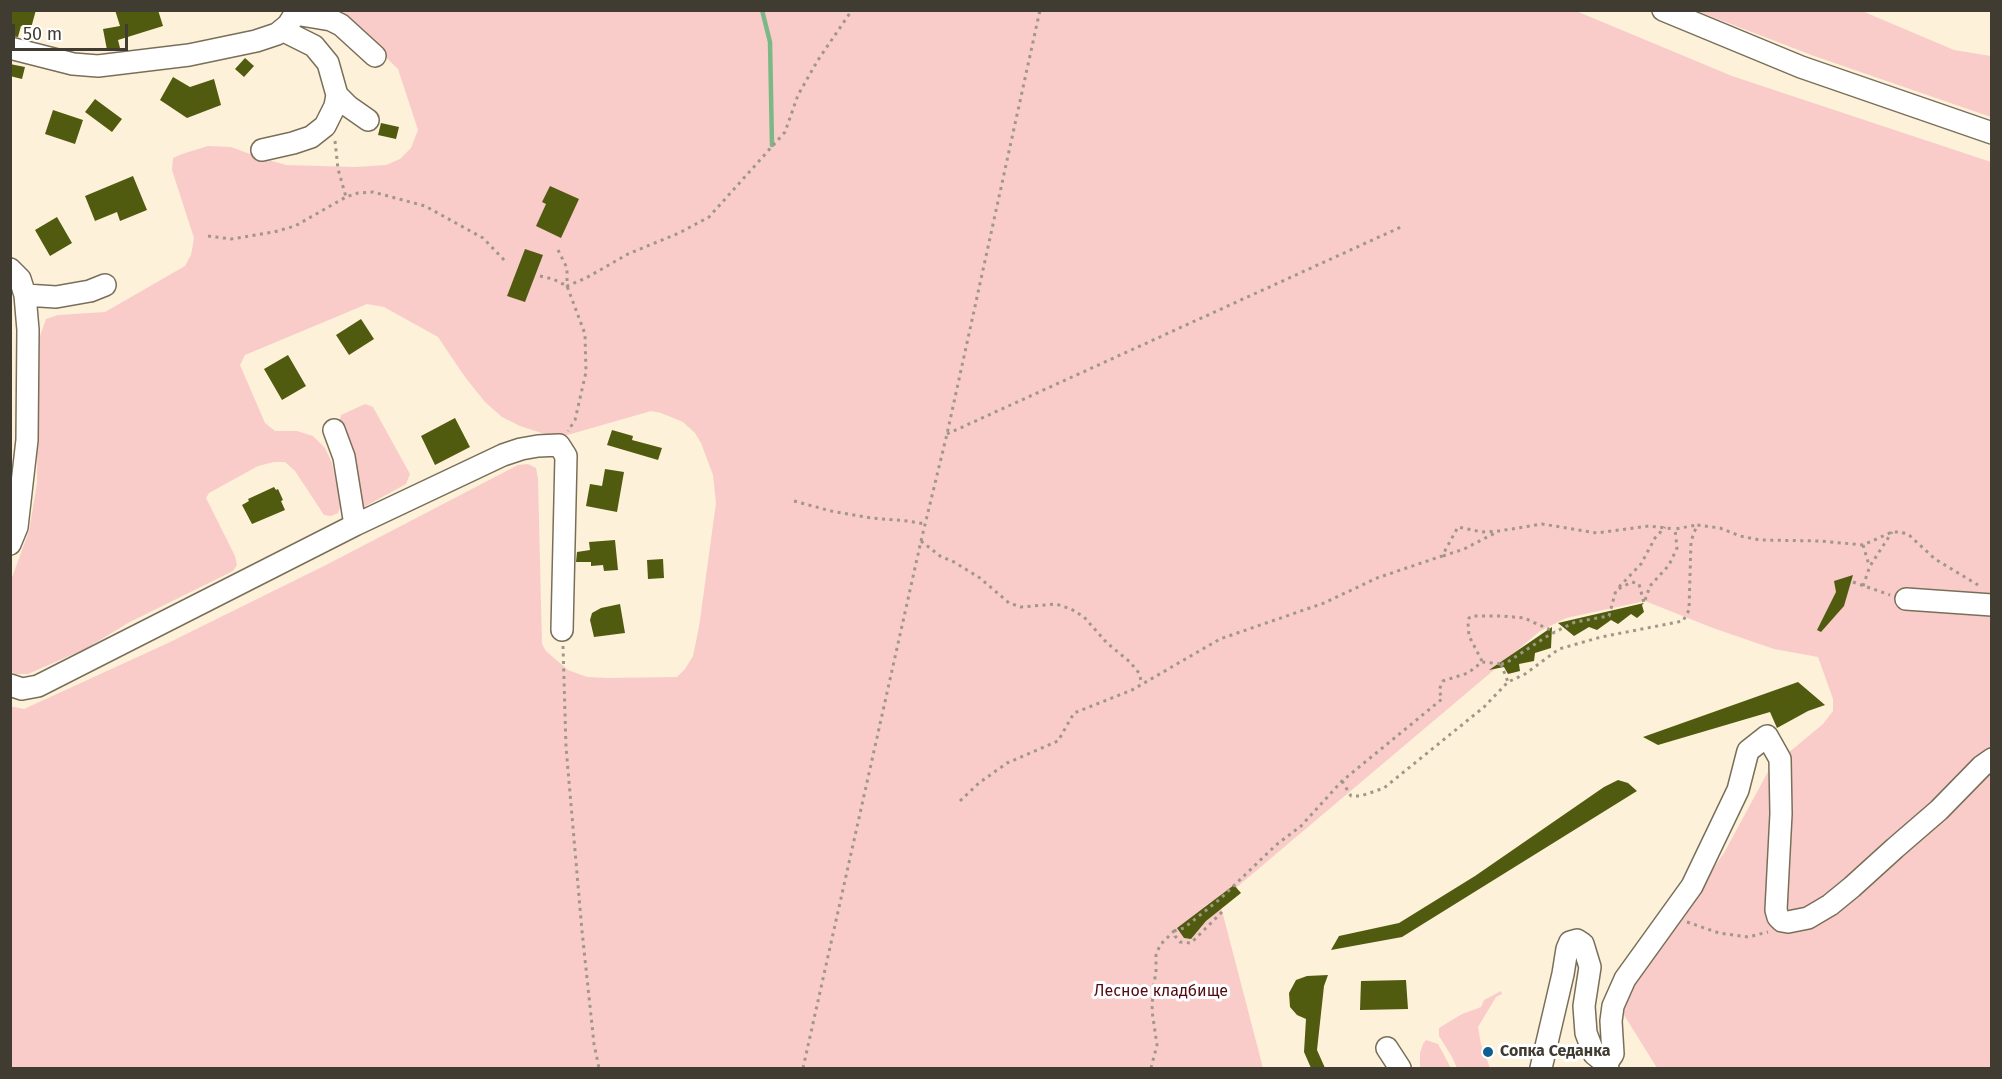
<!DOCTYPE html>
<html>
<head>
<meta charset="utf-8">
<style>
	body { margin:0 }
	#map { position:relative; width:2002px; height:1079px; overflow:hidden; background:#fdf1d9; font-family:"Fira Sans",sans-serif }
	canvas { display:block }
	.frame { position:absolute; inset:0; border:12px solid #403c32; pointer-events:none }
	.scale { position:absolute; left:12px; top:24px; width:116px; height:27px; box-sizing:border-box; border:3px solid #403c32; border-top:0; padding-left:8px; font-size:18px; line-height:21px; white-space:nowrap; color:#403c32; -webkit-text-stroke:4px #fff; paint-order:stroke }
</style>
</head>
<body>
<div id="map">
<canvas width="2002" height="1079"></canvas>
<div class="frame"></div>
<div class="scale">50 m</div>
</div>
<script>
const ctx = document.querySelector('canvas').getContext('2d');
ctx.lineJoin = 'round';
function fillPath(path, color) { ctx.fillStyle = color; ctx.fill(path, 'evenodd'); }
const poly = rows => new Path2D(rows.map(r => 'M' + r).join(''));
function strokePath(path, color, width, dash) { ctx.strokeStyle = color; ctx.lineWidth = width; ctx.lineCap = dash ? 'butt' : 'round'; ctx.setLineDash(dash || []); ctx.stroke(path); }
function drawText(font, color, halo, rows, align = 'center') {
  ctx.font = font + ' "Fira Sans",sans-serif'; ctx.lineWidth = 6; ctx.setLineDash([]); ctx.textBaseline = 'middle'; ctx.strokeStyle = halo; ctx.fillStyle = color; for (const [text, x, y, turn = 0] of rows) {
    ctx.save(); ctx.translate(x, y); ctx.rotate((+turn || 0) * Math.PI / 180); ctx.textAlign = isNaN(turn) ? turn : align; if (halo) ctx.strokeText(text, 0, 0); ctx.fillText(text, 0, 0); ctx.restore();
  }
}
const green = poly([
	[322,11,1576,11,1732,76,1991,162,1991,1068,1657,1068,1624,1015,1622,1003,1631,985,1724,853,1770,768,1823,724,1833,711,1833,699,1818,657,1774,649,1713,628,1645,601,1566,618,1540,631,1218,903,1182,909,1220,903,1263,1068,11,1068,10,706,24,709,168,643,326,565,518,465,528,464,536,468,538,479,542,644,546,651,568,670,587,677,607,678,677,677,685,669,693,656,699,627,716,503,713,475,701,443,695,433,683,422,661,413,651,411,557,438,520,426,502,417,485,402,465,377,438,337,384,307,367,304,245,355,240,365,265,423,275,431,297,431,313,436,325,448,332,463,341,505,338,513,331,516,324,515,295,471,285,462,274,462,258,466,209,493,206,498,235,556,237,565,233,571,128,623,87,648,28,674,16,674,11,672,11,580,29,531,37,483,38,348,40,336,46,319,58,315,105,312,185,266,191,255,194,238,172,170,173,158,182,154,208,146,231,147,258,157,286,165,355,167,386,165,400,159,411,148,418,130,398,69,364,36],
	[1697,11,1862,11,1954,50,1991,56,1991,117,1814,56],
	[365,404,373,407,410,474,406,484,364,507,361,506,340,420,341,415],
	[1501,991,1502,994,1496,997,1478,1027,1481,1044,1490,1068,1457,1068,1452,1057,1439,1036,1439,1028,1462,1014,1481,1007,1484,1000],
	[1426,1040,1438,1044,1451,1068,1420,1068,1420,1053,1423,1044]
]);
const stream = poly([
	[762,10,770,42,772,145]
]);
const building = poly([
	[10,10,36,10,31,28,21,26,18,37,10,36],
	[115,10,158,10,163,26,118,40,120,48,107,50,103,29,120,26],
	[245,58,254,66,244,77,235,69],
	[10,64,25,67,22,79,10,76],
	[173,77,190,87,214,79,221,105,187,118,160,100],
	[95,99,122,119,112,132,85,112],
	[53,110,83,120,75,144,45,134],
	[381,123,399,127,396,139,378,135],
	[133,176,147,210,120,221,117,212,95,221,85,196],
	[550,186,579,199,561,238,536,226,546,204,542,202],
	[57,217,72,243,50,256,35,230],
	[525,249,543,255,525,302,507,296],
	[361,319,374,339,349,355,336,335],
	[288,355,306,386,282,400,264,369],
	[455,418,470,447,435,465,421,436],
	[612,430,633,436,632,440,662,448,658,460,607,445],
	[605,469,624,472,617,512,586,506,590,484,602,486],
	[274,487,276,490,278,489,283,500,281,501,285,510,252,524,242,505,249,501,248,499],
	[615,540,618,570,604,571,603,565,591,566,591,562,576,562,577,552,590,550,589,542],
	[663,559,664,578,648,579,647,560],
	[1853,575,1844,606,1821,632,1817,630,1836,592,1834,581],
	[1644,603,1642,605,1644,612,1637,618,1631,614,1618,624,1611,620,1597,630,1589,627,1574,636,1558,623],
	[620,604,625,633,594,637,590,620,592,613,601,608],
	[1552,627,1551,648,1535,653,1534,661,1519,664,1520,671,1508,674,1504,667,1489,670],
	[1798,682,1825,705,1808,711,1777,728,1770,712,1658,745,1643,737],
	[1618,780,1628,783,1637,791,1402,937,1331,950,1339,936,1399,923,1475,876,1604,787],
	[1234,885,1241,893,1206,921,1191,939,1184,938,1177,928],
	[1328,975,1324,986,1317,1050,1325,1068,1311,1068,1304,1052,1306,1019,1297,1015,1290,1007,1289,993,1296,980,1307,976],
	[1406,980,1408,1009,1360,1010,1361,981]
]);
const path = poly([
	[335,141,338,169,346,197],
	[208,236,231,239,274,232,295,226,346,197,358,193,373,192,425,206,483,238,507,263],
	[558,250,567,268,567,286,586,278,628,254,679,233,709,217,785,132,798,95,818,60,852,10],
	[540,276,553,279,567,286,585,334,586,372,575,420,568,431],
	[947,434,1401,227],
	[794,501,831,511,871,518,908,521,925,524],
	[921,541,940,556,954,562,980,578,1009,603,1021,607,1056,604,1071,609,1084,617,1107,643,1130,662,1139,673,1142,684],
	[1863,545,1869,565],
	[1443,556,1464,549,1497,532],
	[1853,582,1890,595],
	[1863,586,1870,566,1892,532],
	[1619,587,1641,564,1655,538,1665,527],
	[563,646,566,747,582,931,594,1044,599,1068],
	[1482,661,1469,636,1468,623,1469,618,1472,616,1503,616,1524,618,1555,632],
	[1501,664,1506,663,1549,635,1575,622,1609,616,1616,590,1632,582,1639,584,1644,603,1650,586,1669,565,1677,548,1675,529,1697,525],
	[1501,664,1508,682],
	[1342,781,1351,796,1361,796,1384,788,1484,707,1508,682,1525,674,1559,649,1601,637,1683,621,1689,610,1691,541,1697,525,1720,528,1740,536,1760,540,1820,541,1863,545,1892,532,1901,532,1909,535,1935,559,1978,585],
	[960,801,979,783,1007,763,1058,741,1074,713,1132,690,1220,639,1324,603,1377,578,1442,556,1458,527,1482,532,1499,531,1542,524,1597,533,1649,526,1675,529],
	[1222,912,1191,943,1180,942,1175,936,1174,931,1184,928,1220,899,1276,845,1301,826,1342,781,1442,699,1439,690,1443,681,1468,673,1482,662,1501,664],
	[1687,922,1719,933,1748,937,1768,932],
	[803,1068,921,541,947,434,1040,10],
	[1151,1068,1157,1045,1152,1011,1153,987,1156,973,1156,955,1160,945,1174,931]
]);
const minor = poly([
	[1663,10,1801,67,1992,133],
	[295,14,331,20,341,25,375,56],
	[10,48,73,64,98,66,189,55,256,41,277,34,288,25,295,14,294,10],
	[337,95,348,106,368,120],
	[262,150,293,143,311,137,325,126,335,106,337,95,328,63,314,46,282,30],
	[10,269,20,279,25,295,28,330,27,440,17,527,10,544],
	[25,295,56,297,90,291,105,285],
	[334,430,344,457,355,525],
	[1906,599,1992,605],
	[10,685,22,689,38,686,355,525,503,455,521,449,538,446,559,445,566,456,562,630],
	[1387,1048,1400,1068],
	[1604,1062,1609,1060,1613,1054,1611,1021,1613,1006,1625,979,1692,886,1738,790,1748,751,1767,736,1780,759,1781,814,1776,910,1778,917,1782,921,1788,922,1808,918,1830,905,1852,887,1895,848,1939,810,1982,766,1992,759],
	[1541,1068,1563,974,1567,949,1570,942,1577,940,1583,944,1590,967,1584,1006,1586,1033,1594,1054,1604,1062,1608,1068]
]);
const markers = [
	[1488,1052,6,"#0d5f92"]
];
const parkNames = [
	["Лесное кладбище",1161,992]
];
const poiNames = [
	["Сопка Седанка",1500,1052]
];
fillPath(green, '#f9ccc9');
strokePath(stream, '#7cb886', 4.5);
fillPath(building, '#505b0f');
strokePath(minor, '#796f59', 24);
strokePath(path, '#a09887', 3, [3, 4.5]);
strokePath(minor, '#fff', 21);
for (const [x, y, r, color] of markers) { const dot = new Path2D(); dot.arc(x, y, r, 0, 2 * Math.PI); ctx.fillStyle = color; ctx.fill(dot); strokePath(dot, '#fff', 2); }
drawText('16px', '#510b11', '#fff', parkNames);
drawText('bold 16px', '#403c32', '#fff', poiNames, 'left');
</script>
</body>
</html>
